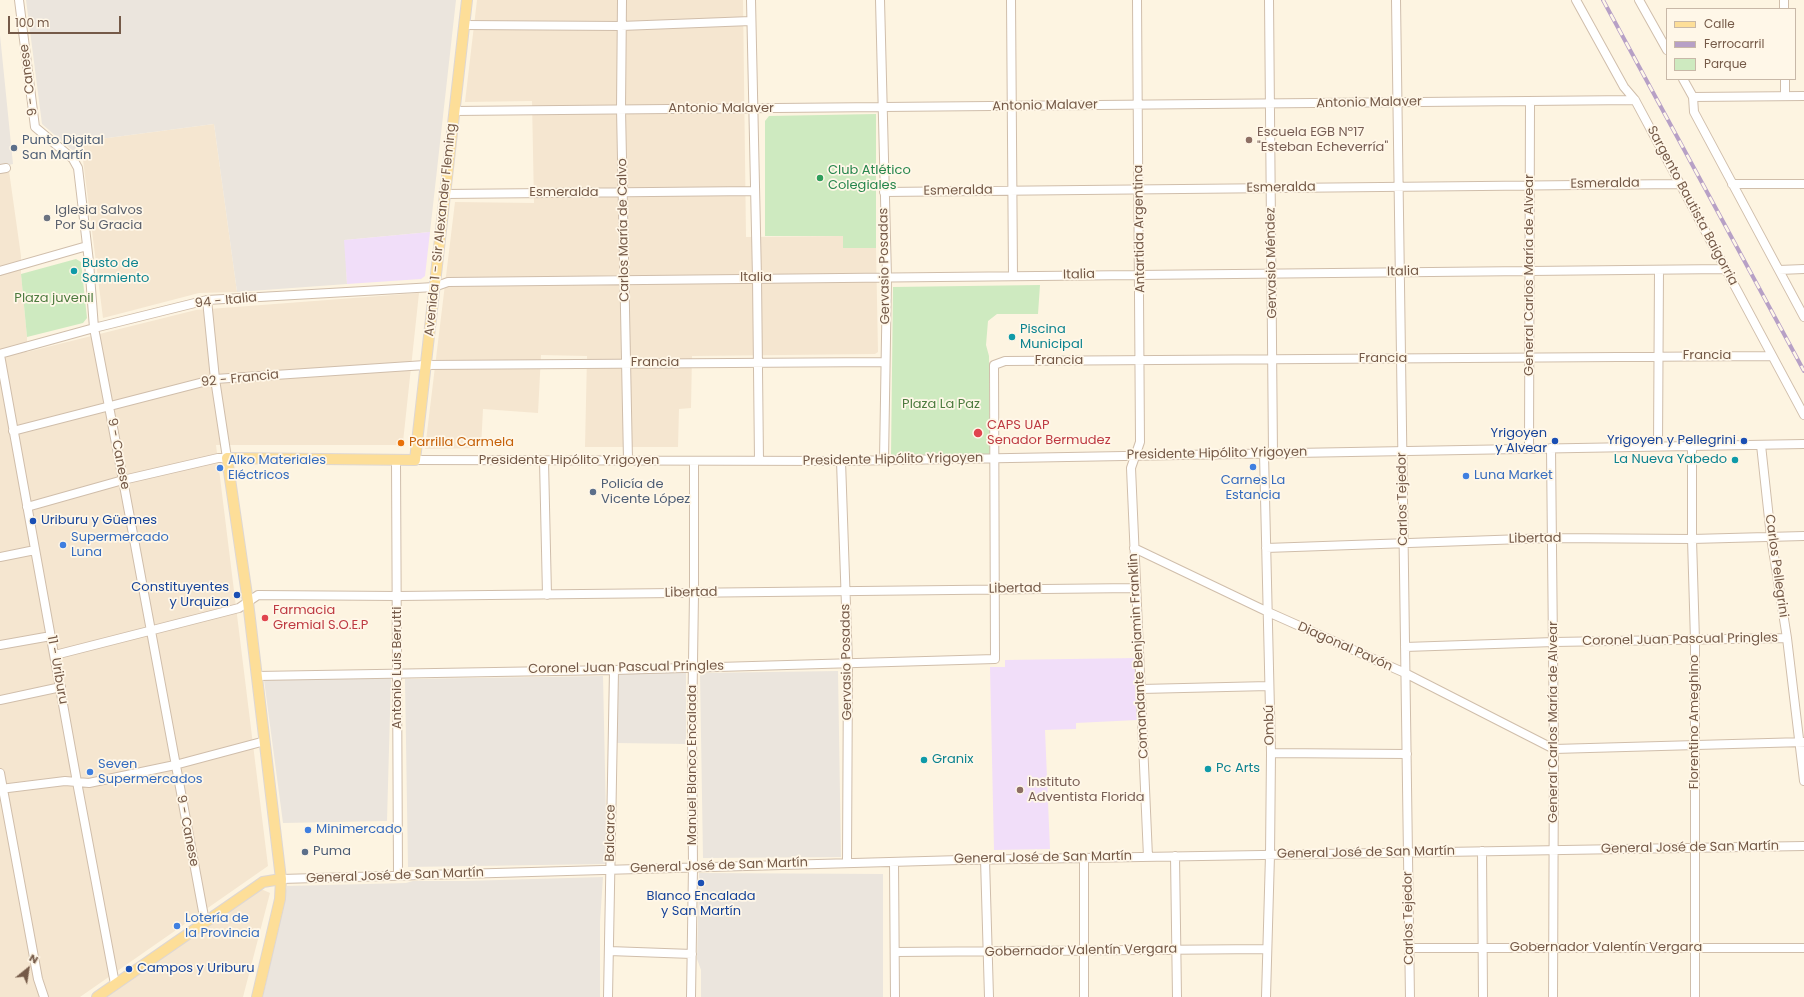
<!DOCTYPE html>
<html>
<head>
<meta charset="utf-8">
<style>
	body { margin:0 }
	#map { position:relative; width:1804px; height:997px; overflow:hidden; background:#fdf4e1; font-family:Poppins,sans-serif }
	canvas { display:block }
	.legend { position:absolute; left:1666px; top:8px; width:130px; height:72px; box-sizing:border-box; background:#fff7e8; border:1px solid #c8b8a8; margin:0; padding:5px 7px; list-style:none; font-size:12px; color:#755a48 }
	.legend li { display:flex; align-items:center; gap:8px; height:20px }
	.legend b { width:20px; border:1px solid #c8b8a8 }
	.north { position:absolute; left:8px; top:949px; width:40px; height:40px; -webkit-text-stroke:3px #fff7e8; paint-order:stroke; rotate:30deg; font-size:11px; font-weight:700; line-height:16px; text-align:center; color:#755a48 }
	.north::after { content:''; display:block; margin:auto; width:14px; height:18px; background:#755a48; clip-path:polygon(50% 0,100% 100%,50% 72%,0 100%) }
	.scale { position:absolute; left:8px; top:16px; width:113px; height:18px; box-sizing:border-box; border:2px solid #755a48; border-top:0; padding-left:5px; font-size:12px; line-height:14px; white-space:nowrap; color:#755a48; -webkit-text-stroke:3px #fff7e8; paint-order:stroke }
</style>
</head>
<body>
<div id="map">
<canvas width="1804" height="997"></canvas>
<ul class="legend">
<li><b style="height:5px;background:#fdde98"></b>Calle</li>
<li><b style="height:5px;background:#b7a0c6"></b>Ferrocarril</li>
<li><b style="height:11px;background:#ceeac0"></b>Parque</li>
</ul>
<div class="north">N</div>
<div class="scale">100 m</div>
</div>
<script>
const ctx = document.querySelector('canvas').getContext('2d');
ctx.lineJoin = 'round';
function fillPath(path, color) { ctx.fillStyle = color; ctx.fill(path, 'evenodd'); }
const poly = rows => new Path2D(rows.map(r => 'M' + r).join(''));
function strokePath(path, color, width, dash) { ctx.strokeStyle = color; ctx.lineWidth = width; ctx.lineCap = dash ? 'butt' : 'round'; ctx.setLineDash(dash || []); ctx.stroke(path); }
function drawText(font, color, halo, rows, align = 'center') {
  ctx.font = font + ' Poppins,sans-serif'; ctx.lineWidth = 3.5; ctx.setLineDash([]); ctx.textBaseline = 'middle'; ctx.strokeStyle = halo; ctx.fillStyle = color; for (const [text, x, y, turn = 0] of rows) {
    ctx.save(); ctx.translate(x, y); ctx.rotate((+turn || 0) * Math.PI / 180); ctx.textAlign = isNaN(turn) ? turn : align; if (halo) ctx.strokeText(text, 0, 0); ctx.fillText(text, 0, 0); ctx.restore();
  }
}
const residential = poly([
	[477,0,743,0,746,237,843,236,844,248,876,248,878,352,875,354,692,356,691,408,679,409,678,447,585,447,587,356,541,355,538,413,483,409,481,448,425,449,455,202,534,203,532,101,465,102],
	[214,124,237,292,199,293,103,318,83,160,79,156,77,142],
	[9,171,21,256,21,274,27,337,27,352,196,310,419,293,403,442,399,445,216,445,268,866,80,997,0,997,0,173],
	[261,889,270,893,243,997,106,997]
]);
const industrial = poly([
	[26,0,456,0,430,232,345,240,347,284,237,292,214,124,77,142,79,156,42,124],
	[0,35,13,164,0,167],
	[838,671,841,857,703,858,700,673],
	[617,672,686,673,686,744,617,743],
	[603,676,607,864,408,867,405,679],
	[391,677,387,821,283,823,264,680],
	[699,873,883,874,883,997,701,997,701,970,697,959],
	[603,877,600,922,600,997,263,997,287,886,406,883,413,881,465,881]
]);
const education = poly([
	[430,232,425,276,421,279,347,284,344,240],
	[1135,658,1137,720,1076,723,1076,729,1045,730,1050,849,994,850,990,667,1005,667,1005,660]
]);
const green = poly([
	[876,114,876,248,843,248,843,236,765,236,765,121,769,116],
	[76,259,81,262,87,318,83,323,27,337,21,274],
	[1040,285,1038,314,997,314,988,321,986,345,989,356,990,454,891,455,893,287]
]);
const minor = poly([
	[19,0,35,127,73,159,78,168,89,262,94,328,123,480,205,922],
	[622,0,621,109,628,460],
	[751,0,757,278,759,461],
	[880,0,887,277,884,460],
	[1011,0,1013,276],
	[1137,0,1140,442,1131,468,1148,857],
	[1269,0,1273,454],
	[1396,0,1410,997],
	[1576,0,1624,87,1635,100,1804,415],
	[1639,0,1667,50],
	[1784,0,1784,9],
	[464,25,621,26,751,21],
	[1683,79,1693,97,1694,112,1804,317],
	[1785,79,1785,96],
	[1693,97,1804,96],
	[454,111,1635,100],
	[0,169,6,168],
	[1732,184,1804,184],
	[884,192,1679,184],
	[445,194,755,191],
	[1779,270,1804,269],
	[0,271,87,246],
	[0,354,94,328,207,300,434,287,448,282,1726,269],
	[0,355,77,782,115,984],
	[13,431,215,379,425,365,885,362],
	[1761,445,1771,537,1787,638,1804,781],
	[1658,446,1659,270],
	[1692,447,1692,539,1695,641,1695,997],
	[1529,448,1530,101],
	[1551,448,1554,749,1553,997],
	[1264,454,1271,753,1270,855,1266,997],
	[415,460,841,461,1804,444],
	[396,461,398,875],
	[544,461,547,595],
	[841,461,848,664,847,863],
	[27,507,123,480,218,458,227,458,215,379,207,300],
	[1134,548,1268,612,1405,673,1554,749,1804,742],
	[1266,548,1552,538,1692,539,1804,536],
	[0,557,35,550],
	[0,645,51,636],
	[1405,647,1554,642,1787,638],
	[55,655,239,608,258,595,398,596,1136,588],
	[257,676,614,670,995,659,994,365,1005,361,1772,356],
	[1141,689,1269,686],
	[0,700,61,687],
	[1271,753,1407,754],
	[0,773,38,979,44,997],
	[0,789,65,781,89,783,175,765,265,741],
	[1482,851,1483,997],
	[1175,856,1177,997],
	[1084,858,1084,997],
	[985,859,989,997],
	[894,862,895,997],
	[281,879,961,860,1804,846],
	[1409,948,1804,948],
	[609,951,692,954],
	[895,952,1267,949],
	[608,997,614,670],
	[691,997,693,867,692,732,694,593,694,461]
]);
const major = poly([
	[97,997,253,889,263,882,281,879],
	[257,997,280,899,281,879,248,602,227,458,415,460,467,0]
]);
const rail = poly([
	[1603,0,1804,371]
]);
const markers = [
	[1249,140,4,"#8d6e63"],
	[14,148,4,"#5c6f8a"],
	[820,178,4,"#2e9e5b"],
	[47,218,4,"#6b7280"],
	[74,271,4,"#0f9aa8"],
	[1012,337,4,"#0f9aa8"],
	[978,433,5,"#e0444e"],
	[1555,441,4,"#1a4fb4"],
	[1744,441,4,"#1a4fb4"],
	[401,443,4,"#e8710a"],
	[1735,460,4,"#0f9aa8"],
	[1253,467,4,"#3f7fe0"],
	[220,468,4,"#3f7fe0"],
	[1466,476,4,"#3f7fe0"],
	[593,492,4,"#5c6f8a"],
	[33,521,4,"#1a4fb4"],
	[63,545,4,"#3f7fe0"],
	[237,595,4,"#1a4fb4"],
	[265,618,4,"#e0444e"],
	[924,760,4,"#0f9aa8"],
	[1208,769,4,"#0f9aa8"],
	[90,772,4,"#3f7fe0"],
	[1020,790,4,"#8d6e63"],
	[308,830,4,"#3f7fe0"],
	[305,852,4,"#5c6f8a"],
	[701,883,4,"#1a4fb4"],
	[177,926,4,"#3f7fe0"],
	[129,969,4,"#1a4fb4"]
];
const streetNames = [
	["9 - Canese",29,80,-97],
	["Antonio Malaver",1369,103,-1],
	["Antonio Malaver",1045,106,-1],
	["Antonio Malaver",721,109],
	["Esmeralda",1605,184,-1],
	["Esmeralda",1281,188,-1],
	["Esmeralda",958,191,-1],
	["Esmeralda",564,193],
	["Sargento Bautista Baigorria",1692,206,62],
	["Antartida Argentina",1140,229,-91],
	["Avenida 1 - Sir Alexander Fleming",441,230,-84],
	["Carlos María de Calvo",624,230,-91],
	["Gervasio Méndez",1272,263,-91],
	["Gervasio Posadas",885,266,-91],
	["Italia",1403,272,-1],
	["Italia",1079,275,-1],
	["General Carlos María de Alvear",1530,275,-90],
	["Italia",756,278],
	["94 - Italia",226,301,-6],
	["Francia",1707,356],
	["Francia",1383,359],
	["Francia",1059,361],
	["Francia",655,363],
	["92 - Francia",240,379,-6],
	["9 - Canese",118,454,79],
	["Presidente Hipólito Yrigoyen",1217,454,-1],
	["Presidente Hipólito Yrigoyen",893,460,-1],
	["Presidente Hipólito Yrigoyen",569,461],
	["Carlos Tejedor",1403,499,-91],
	["Libertad",1535,539,-1],
	["Carlos Pellegrini",1776,566,82],
	["Libertad",1015,589,-1],
	["Libertad",691,593,-1],
	["Coronel Juan Pascual Pringles",1680,640,-1],
	["Diagonal Pavón",1345,647,24],
	["Comandante Benjamin Franklin",1139,656,-93],
	["Gervasio Posadas",847,662,-91],
	["Antonio Luis Berutti",398,668,-90],
	["Coronel Juan Pascual Pringles",626,668,-1],
	["11 - Uriburu",57,670,80],
	["General Carlos María de Alvear",1554,722,-90],
	["Florentino Ameghino",1695,722,-90],
	["Ombú",1270,725,-91],
	["Manuel Blanco Encalada",693,765,-90],
	["9 - Canese",187,831,79],
	["Balcarce",611,833,-89],
	["General José de San Martín",1690,848,-1],
	["General José de San Martín",1366,853,-1],
	["General José de San Martín",1043,858,-1],
	["General José de San Martín",719,866,-2],
	["General José de San Martín",395,876,-2],
	["Carlos Tejedor",1409,918,-91],
	["Gobernador Valentín Vergara",1606,948],
	["Gobernador Valentín Vergara",1081,951,-1]
];
const educationNames = [
	["Escuela EGB Nº17",1257,133],
	["\"Esteban Echeverría\"",1257,148],
	["Instituto",1028,783],
	["Adventista Florida",1028,798]
];
const serviceNames = [
	["Punto Digital",22,141],
	["San Martín",22,156],
	["Policía de",601,485],
	["Vicente López",601,500],
	["Puma",313,852]
];
const leisureNames = [
	["Club Atlético",828,171],
	["Colegiales",828,186]
];
const worshipNames = [
	["Iglesia Salvos",55,211],
	["Por Su Gracia",55,226]
];
const cultureNames = [
	["Busto de",82,264],
	["Sarmiento",82,279],
	["Piscina",1020,330],
	["Municipal",1020,345],
	["La Nueva Yabedo",1727,460,"right"],
	["Granix",932,760],
	["Pc Arts",1216,769]
];
const parkNames = [
	["Plaza juvenil",54,299],
	["Plaza La Paz",941,405]
];
const healthNames = [
	["CAPS UAP",987,426],
	["Senador Bermudez",987,441],
	["Farmacia",273,611],
	["Gremial S.O.E.P",273,626]
];
const transitNames = [
	["Yrigoyen",1547,434],
	["y Alvear",1547,449],
	["Yrigoyen y Pellegrini",1736,441],
	["Uriburu y Güemes",41,521,"left"],
	["Constituyentes",229,588],
	["y Urquiza",229,603],
	["Blanco Encalada",701,897,"center"],
	["y San Martín",701,912,"center"],
	["Campos y Uriburu",137,969,"left"]
];
const foodNames = [
	["Parrilla Carmela",409,443]
];
const shopNames = [
	["Alko Materiales",228,461],
	["Eléctricos",228,476],
	["Luna Market",1474,476],
	["Carnes La",1253,481,"center"],
	["Estancia",1253,496,"center"],
	["Supermercado",71,538],
	["Luna",71,553],
	["Seven",98,765],
	["Supermercados",98,780],
	["Minimercado",316,830],
	["Lotería de",185,919],
	["la Provincia",185,934]
];
fillPath(residential, '#f5e6d0');
fillPath(industrial, '#ebe5dd');
fillPath(education, '#f1def9');
fillPath(green, '#ceeac0');
strokePath(minor, '#d0beab', 10);
strokePath(major, '#ded7d3', 12);
strokePath(minor, '#fff', 8);
strokePath(major, '#fdde98', 10);
strokePath(rail, '#b7a0c6', 4);
strokePath(rail, '#fff7e8', 2.5, [8]);
for (const [x, y, r, color] of markers) { const dot = new Path2D(); dot.arc(x, y, r, 0, 2 * Math.PI); ctx.fillStyle = color; ctx.fill(dot); strokePath(dot, '#fff7e8', 1.5); }
drawText('13px', '#755a48', '#fff7e8', streetNames);
drawText('13px', '#785e54', '#fff7e8', educationNames, 'left');
drawText('13px', '#4e5e75', '#fff7e8', serviceNames, 'left');
drawText('13px', '#27864d', '#fff7e8', leisureNames, 'left');
drawText('13px', '#5b616d', '#fff7e8', worshipNames, 'left');
drawText('13px', '#0d838f', '#fff7e8', cultureNames, 'left');
drawText('13px', '#4d7b3f', '#fff7e8', parkNames);
drawText('13px', '#be3a42', '#fff7e8', healthNames, 'left');
drawText('13px', '#164399', '#fff7e8', transitNames, 'right');
drawText('13px', '#c56008', '#fff7e8', foodNames, 'left');
drawText('13px', '#366cbe', '#fff7e8', shopNames, 'left');
</script>
</body>
</html>
